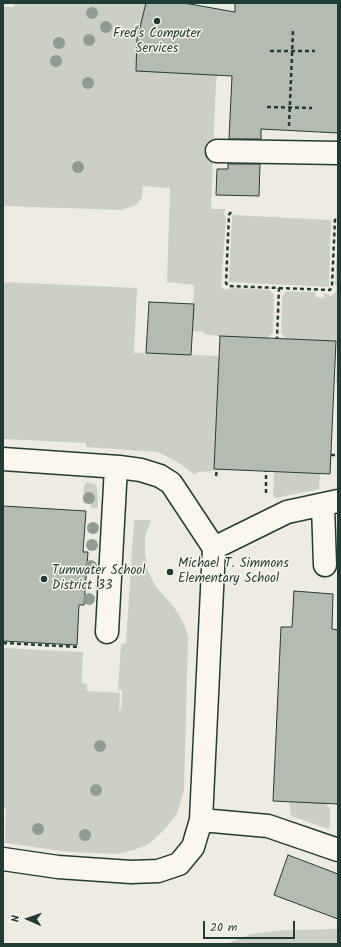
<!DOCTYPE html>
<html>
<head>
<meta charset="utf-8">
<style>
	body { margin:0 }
	#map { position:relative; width:341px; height:947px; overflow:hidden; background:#eeece1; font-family:Kalam,sans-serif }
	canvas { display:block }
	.frame { position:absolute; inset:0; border:4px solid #1f3d34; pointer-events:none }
	.north { position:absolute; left:8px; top:899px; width:40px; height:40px; -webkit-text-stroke:3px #fbf7ec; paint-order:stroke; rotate:272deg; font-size:11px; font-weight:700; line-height:16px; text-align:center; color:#1f3d34 }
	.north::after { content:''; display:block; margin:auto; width:14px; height:18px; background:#1f3d34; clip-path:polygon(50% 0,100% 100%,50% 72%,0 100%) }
	.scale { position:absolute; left:203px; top:921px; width:92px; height:18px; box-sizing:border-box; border:2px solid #1f3d34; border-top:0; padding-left:5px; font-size:12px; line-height:14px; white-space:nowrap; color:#1f3d34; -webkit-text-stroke:3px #fbf7ec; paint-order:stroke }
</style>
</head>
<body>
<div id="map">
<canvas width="341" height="947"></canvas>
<div class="frame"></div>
<div class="north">N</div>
<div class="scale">20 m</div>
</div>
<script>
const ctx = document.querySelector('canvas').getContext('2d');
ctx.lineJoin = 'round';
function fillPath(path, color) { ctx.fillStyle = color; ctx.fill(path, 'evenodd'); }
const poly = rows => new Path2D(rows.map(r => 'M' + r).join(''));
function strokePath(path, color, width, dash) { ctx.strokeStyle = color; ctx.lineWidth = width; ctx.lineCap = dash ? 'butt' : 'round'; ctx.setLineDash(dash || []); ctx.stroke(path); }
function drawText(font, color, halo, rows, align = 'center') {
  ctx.font = font + ' Kalam,sans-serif'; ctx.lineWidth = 3; ctx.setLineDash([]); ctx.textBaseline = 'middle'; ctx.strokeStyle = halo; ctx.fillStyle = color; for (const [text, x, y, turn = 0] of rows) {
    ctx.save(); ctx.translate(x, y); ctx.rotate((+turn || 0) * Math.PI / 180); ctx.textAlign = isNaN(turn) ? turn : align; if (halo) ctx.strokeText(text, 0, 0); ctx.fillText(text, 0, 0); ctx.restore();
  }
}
const green = poly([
	[14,3,146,3,218,75,216,81,211,209,225,209,224,214,226,218,221,286,225,290,232,288,270,290,274,295,273,333,268,338,220,336,204,334,204,332,192,331,194,285,167,282,170,188,143,186,142,198,136,205,121,210,3,206,3,7,14,7],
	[232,215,331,220,329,287,229,282],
	[338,232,338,383,336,383,338,341,287,339,281,333,282,296,287,291,316,292,315,297,324,298,324,293,331,296,335,293,337,288,335,284],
	[3,282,137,288,134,353,219,356,214,471,198,472,195,475,176,461,158,452,86,447,86,443,3,439],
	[274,472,320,474,319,489,276,498,273,495],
	[87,482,95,484,97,488,98,508,91,508,91,504,83,503,84,485],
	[134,520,151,520,145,537,145,554,148,571,156,587,174,607,183,622,188,636,184,791,177,813,165,829,150,843,134,850,117,854,69,852,5,843,6,808,3,808,3,648,83,652,82,683,87,684,87,691,120,693,119,710,121,710,122,690,118,690,121,644,126,643],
	[289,802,325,803,330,808,330,826,328,829,291,816],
	[338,929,338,944,226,944,251,934,285,930]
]);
const building = poly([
	[146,3,184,3,235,12,235,3,338,3,338,133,261,129,261,139,229,139,232,76,136,71,137,39,146,3],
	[228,164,260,164,259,196,216,195,217,169,228,169,228,164],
	[149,302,194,304,191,355,146,353,149,302],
	[220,336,336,341,330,474,214,469,220,336],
	[3,506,86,511,83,552,88,552,85,591,84,605,79,605,77,645,3,641,3,506],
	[294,591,333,594,332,629,338,630,338,804,273,801,281,627,292,627,294,591],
	[288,855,338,874,338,919,274,895,288,855]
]);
const path = poly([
	[270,51,315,51],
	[267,107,312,108],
	[289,126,293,31],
	[231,212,229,215,226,283,228,286,279,288,277,338],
	[279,288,330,290,332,286,335,219,334,216],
	[331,455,338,455],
	[216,476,217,469],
	[266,493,266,471],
	[3,643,80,647]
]);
const minor = poly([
	[217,151,338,153],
	[3,459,119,467,141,470,160,476,171,483,214,548,287,512,338,501],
	[323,506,325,565],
	[107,632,116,467],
	[201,820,268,826,338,850],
	[3,859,58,867,131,872,158,871,179,864,193,847,201,820,214,548]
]);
const trees = [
	[92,13],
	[106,27],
	[89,40],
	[59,43],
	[56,61],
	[88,83],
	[78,167],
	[89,498],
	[93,528],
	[92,545],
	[91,566],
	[89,599],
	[100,746],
	[96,790],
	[38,829],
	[85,835]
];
const markers = [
	[157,21,4,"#1f3d34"],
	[170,572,4,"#1f3d34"],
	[44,579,4,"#1f3d34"]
];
const poiNames = [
	["Fred's Computer",157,35,"center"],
	["Services",157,50,"center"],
	["Michael T. Simmons",178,565],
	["Elementary School",178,580],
	["Tumwater School",52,572],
	["District 33",52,587]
];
fillPath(green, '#cbcfc4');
fillPath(building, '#b4bbb0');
strokePath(building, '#1f3d34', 1);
strokePath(minor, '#1f3d34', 25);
strokePath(path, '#1f3d34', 2.5, [4, 3]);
strokePath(minor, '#fbf7ec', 22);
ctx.fillStyle = '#8f9c92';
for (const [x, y] of trees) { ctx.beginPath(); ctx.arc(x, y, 6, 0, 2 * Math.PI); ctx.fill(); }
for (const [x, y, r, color] of markers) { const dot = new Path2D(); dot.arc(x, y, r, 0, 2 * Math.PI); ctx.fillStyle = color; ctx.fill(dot); strokePath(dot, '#fbf7ec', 1.5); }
drawText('13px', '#1f3d34', '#fbf7ec', poiNames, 'left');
</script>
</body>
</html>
